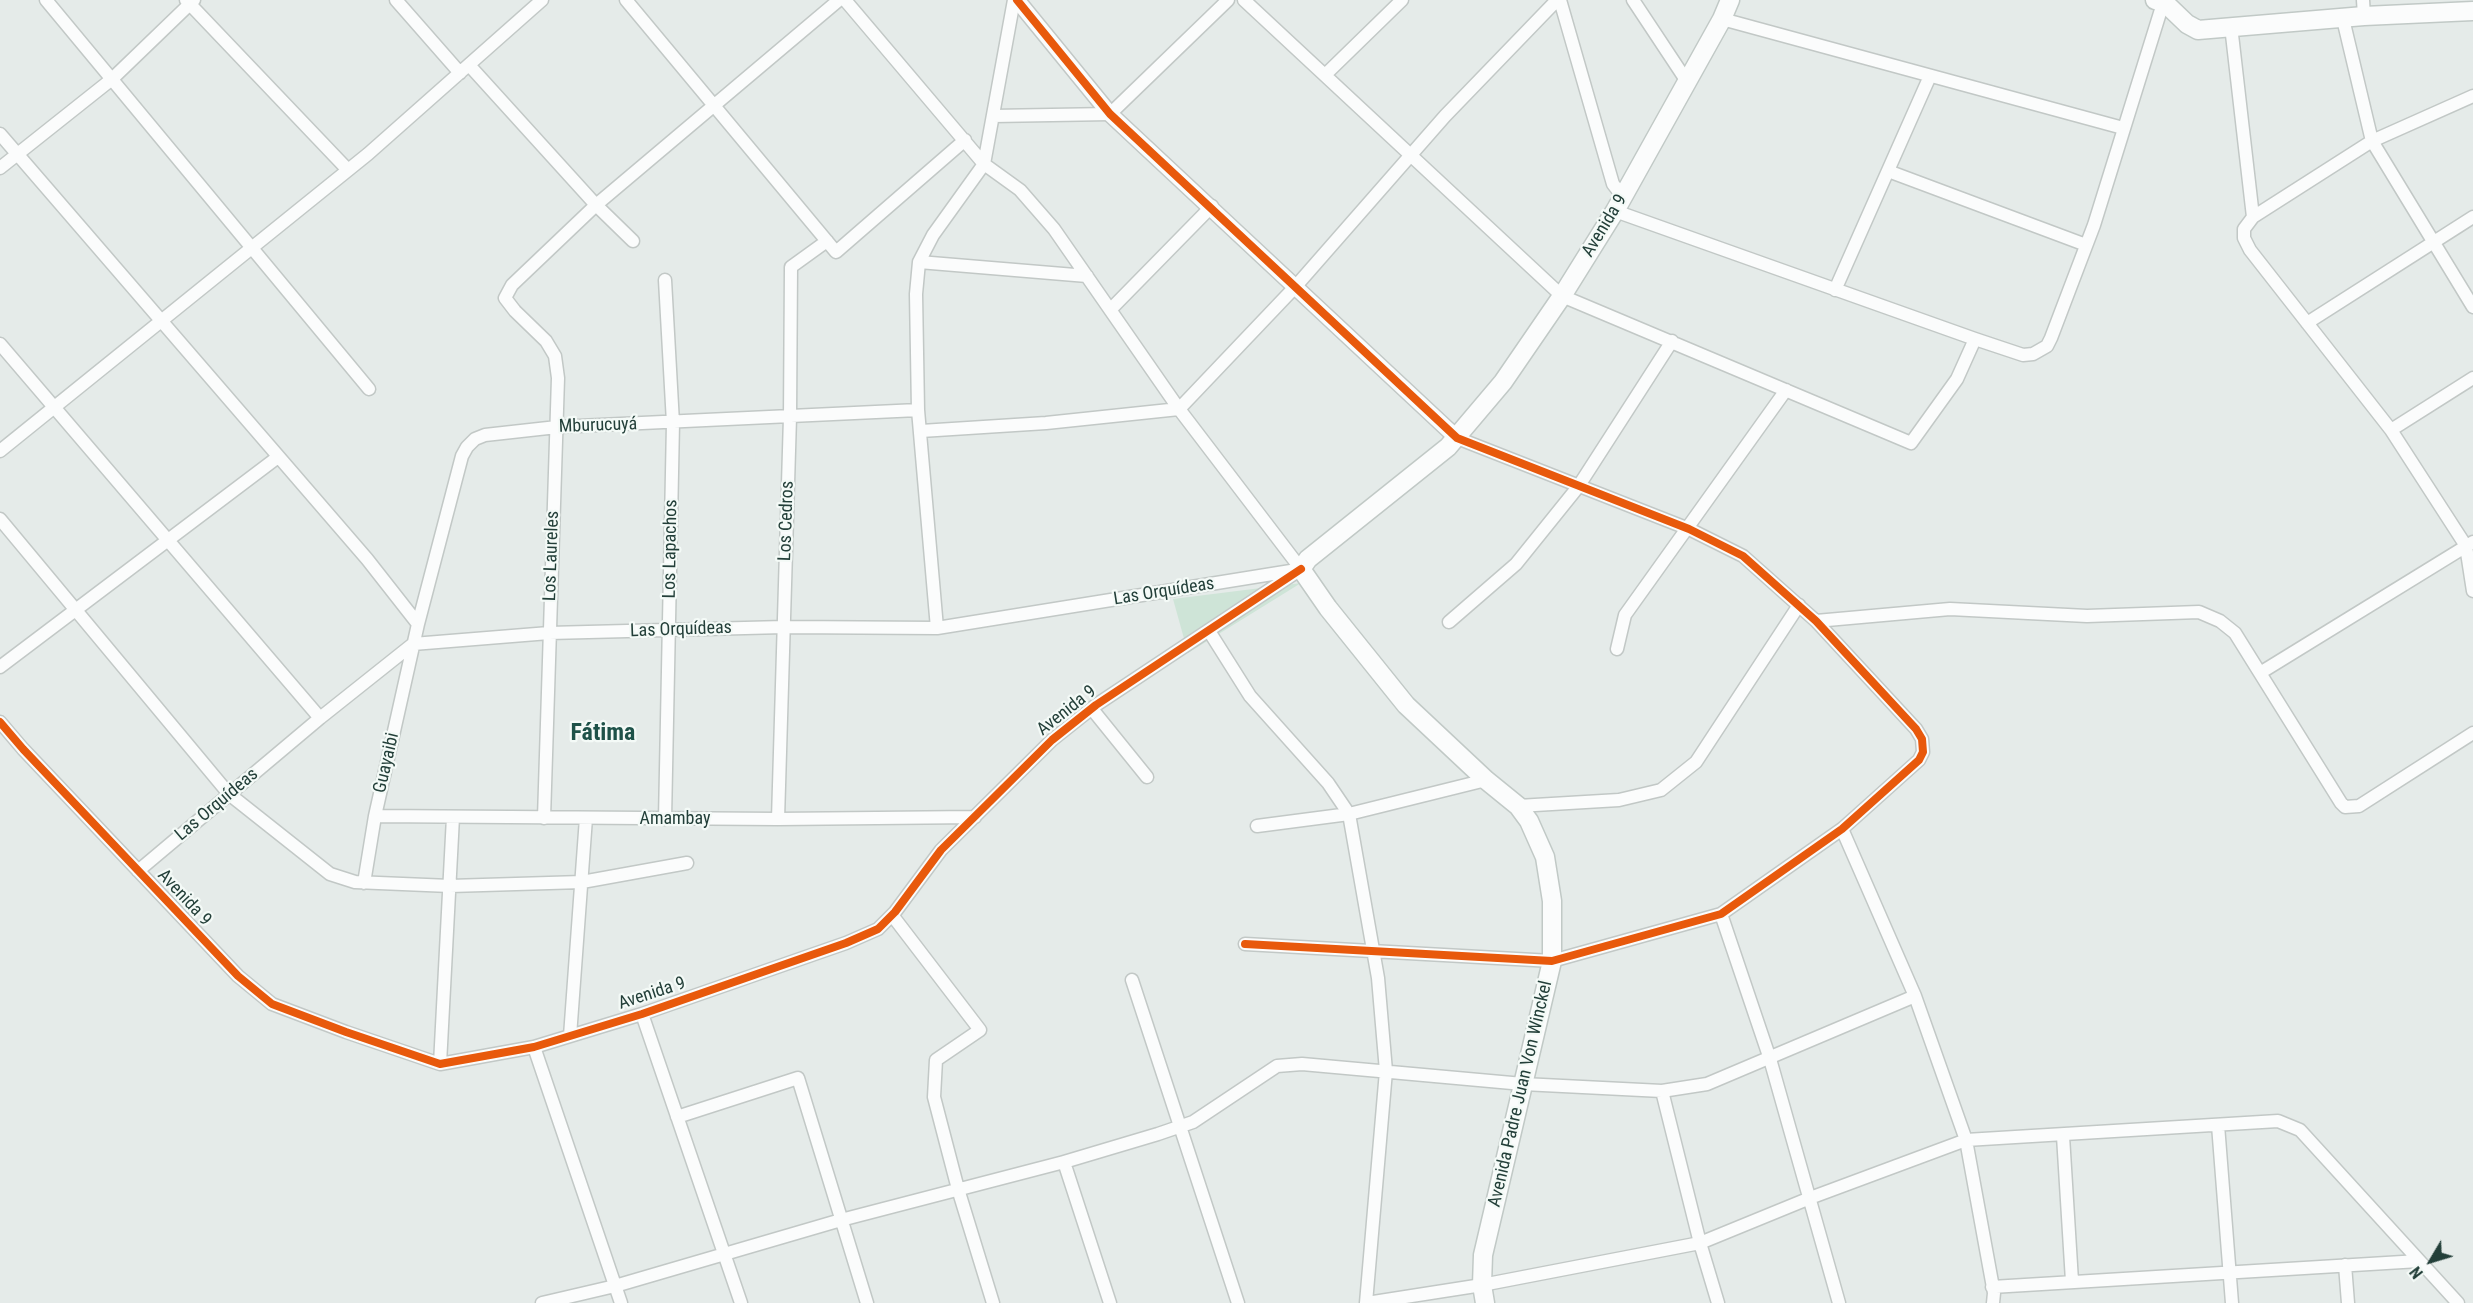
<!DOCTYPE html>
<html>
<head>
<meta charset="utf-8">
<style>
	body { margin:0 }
	#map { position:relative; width:2473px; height:1303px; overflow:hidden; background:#e5ebe9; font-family:"Roboto Condensed",sans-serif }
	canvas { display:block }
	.north { position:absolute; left:2401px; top:1231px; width:60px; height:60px; -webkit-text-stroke:4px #f4faf7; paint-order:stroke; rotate:232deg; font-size:16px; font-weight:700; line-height:24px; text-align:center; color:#233f39 }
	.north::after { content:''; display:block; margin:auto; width:21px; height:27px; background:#233f39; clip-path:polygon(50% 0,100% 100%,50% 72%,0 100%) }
</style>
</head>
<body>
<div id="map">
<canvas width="2473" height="1303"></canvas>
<div class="north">N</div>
</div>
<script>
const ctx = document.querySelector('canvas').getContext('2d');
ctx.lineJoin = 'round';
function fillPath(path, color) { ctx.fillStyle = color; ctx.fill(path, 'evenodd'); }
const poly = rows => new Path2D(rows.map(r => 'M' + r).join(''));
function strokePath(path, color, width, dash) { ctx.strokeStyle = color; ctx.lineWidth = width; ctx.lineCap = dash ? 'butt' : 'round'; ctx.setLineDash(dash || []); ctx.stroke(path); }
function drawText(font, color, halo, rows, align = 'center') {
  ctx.font = font + ' "Roboto Condensed",sans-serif'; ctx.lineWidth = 4.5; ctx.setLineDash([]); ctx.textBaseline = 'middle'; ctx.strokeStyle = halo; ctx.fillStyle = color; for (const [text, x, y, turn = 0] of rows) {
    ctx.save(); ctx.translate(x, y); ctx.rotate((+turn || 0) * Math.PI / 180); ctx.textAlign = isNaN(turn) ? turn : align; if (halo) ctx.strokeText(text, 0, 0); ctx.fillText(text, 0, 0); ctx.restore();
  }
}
const green = poly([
	[1301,583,1188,653,1173,599]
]);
const minor = poly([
	[46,0,369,389],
	[186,0,348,170],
	[396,0,460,73],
	[626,0,836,252,965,140],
	[845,0,984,164,1020,190,1054,229,1179,409,1301,569],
	[1244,0,1562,296,1911,443,1957,379,1975,339],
	[1560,0,1613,184,1623,197],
	[1633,0,1688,83],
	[2363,0,2364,16],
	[1722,19,2123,128],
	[2343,19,2372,141,2473,307],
	[2231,26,2253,217],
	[469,65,596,205,633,241],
	[1326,74,1402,0],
	[2473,96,2372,141,2253,217,2244,229,2244,238,2250,250,2391,430,2466,546,2473,591],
	[993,116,1110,114,1228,0],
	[0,134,367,559,418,624],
	[0,168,112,79,194,0],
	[1888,171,2086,245],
	[1615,211,1975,339,2023,355,2033,354,2047,346,2051,338,2094,225,2164,0],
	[919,262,1087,276],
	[1835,290,1930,76],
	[1111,309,1212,206],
	[2307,323,2473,217],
	[0,344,320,718],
	[2391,430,2473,378],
	[921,431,1046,423,1179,409,1296,286,1445,116,1557,0],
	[0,451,368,154,542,0],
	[0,519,229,794,330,874,355,882,450,886,582,882,687,863],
	[1816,621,1950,609,2087,616,2199,612,2220,621,2235,633,2341,803,2345,807,2359,806,2473,733],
	[1449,622,1516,564,1578,487,1672,341],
	[937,628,918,410,916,294,919,262,933,235,984,164,1014,0],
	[1209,631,1250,696,1328,783,1349,814,1378,978,1386,1071,1366,1303],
	[1617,649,1625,615,1786,390],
	[0,667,278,457],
	[2260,673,2473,542],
	[1092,709,1147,777],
	[0,722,23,749,238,976,272,1004,346,1032,440,1064,534,1047,642,1014,846,943,878,929,895,912,941,850,1052,740,1096,705,1301,569],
	[1518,806,1619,800,1661,790,1696,762,1799,605],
	[375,816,778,819,975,817],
	[544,818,558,378,555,356,546,341,515,311,505,298,512,285,596,205,839,0],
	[665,819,673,423,665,280],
	[778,819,790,417,791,267,827,241],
	[1257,826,1349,814,1486,780],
	[1842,829,1915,996,1966,1140,1994,1293,1993,1303],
	[138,871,320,718,413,644,549,633,784,627,937,628,1297,570],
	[364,883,375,816,418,624,462,456,467,447,475,439,485,435,557,427,918,410],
	[1721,914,1770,1059,1839,1303],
	[892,915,980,1030,936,1060,934,1097,958,1189,993,1303],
	[1245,944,1552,961,1721,914,1842,829,1919,760,1923,752,1922,739,1916,729,1816,621,1743,556,1689,529,1457,438],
	[1132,980,1238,1303],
	[642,1014,741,1303],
	[570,1036,586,818],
	[534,1047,621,1303],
	[440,1064,453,817],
	[1662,1091,1700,1243,1718,1303],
	[677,1117,798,1078,867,1303],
	[2218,1125,2232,1303],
	[2063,1136,2072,1281],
	[1064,1162,1110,1303],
	[2345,1265,2348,1303],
	[1992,1287,2419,1261],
	[542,1303,615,1286,841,1220,1064,1162,1158,1134,1193,1122,1277,1066,1302,1064,1523,1084,1662,1091,1707,1084,1915,996],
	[1367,1303,1482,1285,1700,1243,1810,1198,1966,1140,2278,1121,2300,1130,2458,1303]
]);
const tertiary = poly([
	[1017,0,1110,114,1457,438]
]);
const secondary = poly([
	[2155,0,2164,2,2187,24,2198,30,2364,16,2473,11],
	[1485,1303,1482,1285,1483,1255,1552,961,1552,901,1545,857,1529,821,1518,806,1486,780,1406,705,1328,608,1301,569,1308,559,1448,447,1503,382,1562,296,1615,211,1722,19,1730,0]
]);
const cycleway = poly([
	[1017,0,1110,114,1457,438,1689,529,1743,556,1816,621,1916,729,1922,739,1923,752,1919,760,1842,829,1721,914,1552,961,1245,944],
	[0,722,23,749,238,976,272,1004,346,1032,440,1064,534,1047,642,1014,846,943,878,929,895,912,941,850,1052,740,1096,705,1301,569]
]);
const streetNames = [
	["Avenida 9",1605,226,-59],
	["Mburucuyá",598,426,-2],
	["Los Cedros",787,521,-88],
	["Los Lapachos",671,549,-89],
	["Los Laureles",552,556,-88],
	["Las Orquídeas",1164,592,-9],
	["Las Orquídeas",681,630,-2],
	["Avenida 9",1067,711,-38],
	["Guayaibi",387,763,-77],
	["Las Orquídeas",217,805,-40],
	["Amambay",675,819],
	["Avenida 9",184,898,47],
	["Avenida 9",652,994,-18],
	["Avenida Padre Juan Von Winckel",1521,1094,-77]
];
const districtNames = [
	["Fátima",603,734]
];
fillPath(green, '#cee4d7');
strokePath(minor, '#c2c8c6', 15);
strokePath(tertiary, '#c2c8c6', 18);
strokePath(secondary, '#c1c9c6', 21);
strokePath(minor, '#fbfcfc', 12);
strokePath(tertiary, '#fbfcfc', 15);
strokePath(secondary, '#fbfcfc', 18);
strokePath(cycleway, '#e8590c', 8);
drawText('18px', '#233f39', '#f4faf7', streetNames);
drawText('bold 24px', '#1e5249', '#f4faf7', districtNames);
</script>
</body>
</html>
